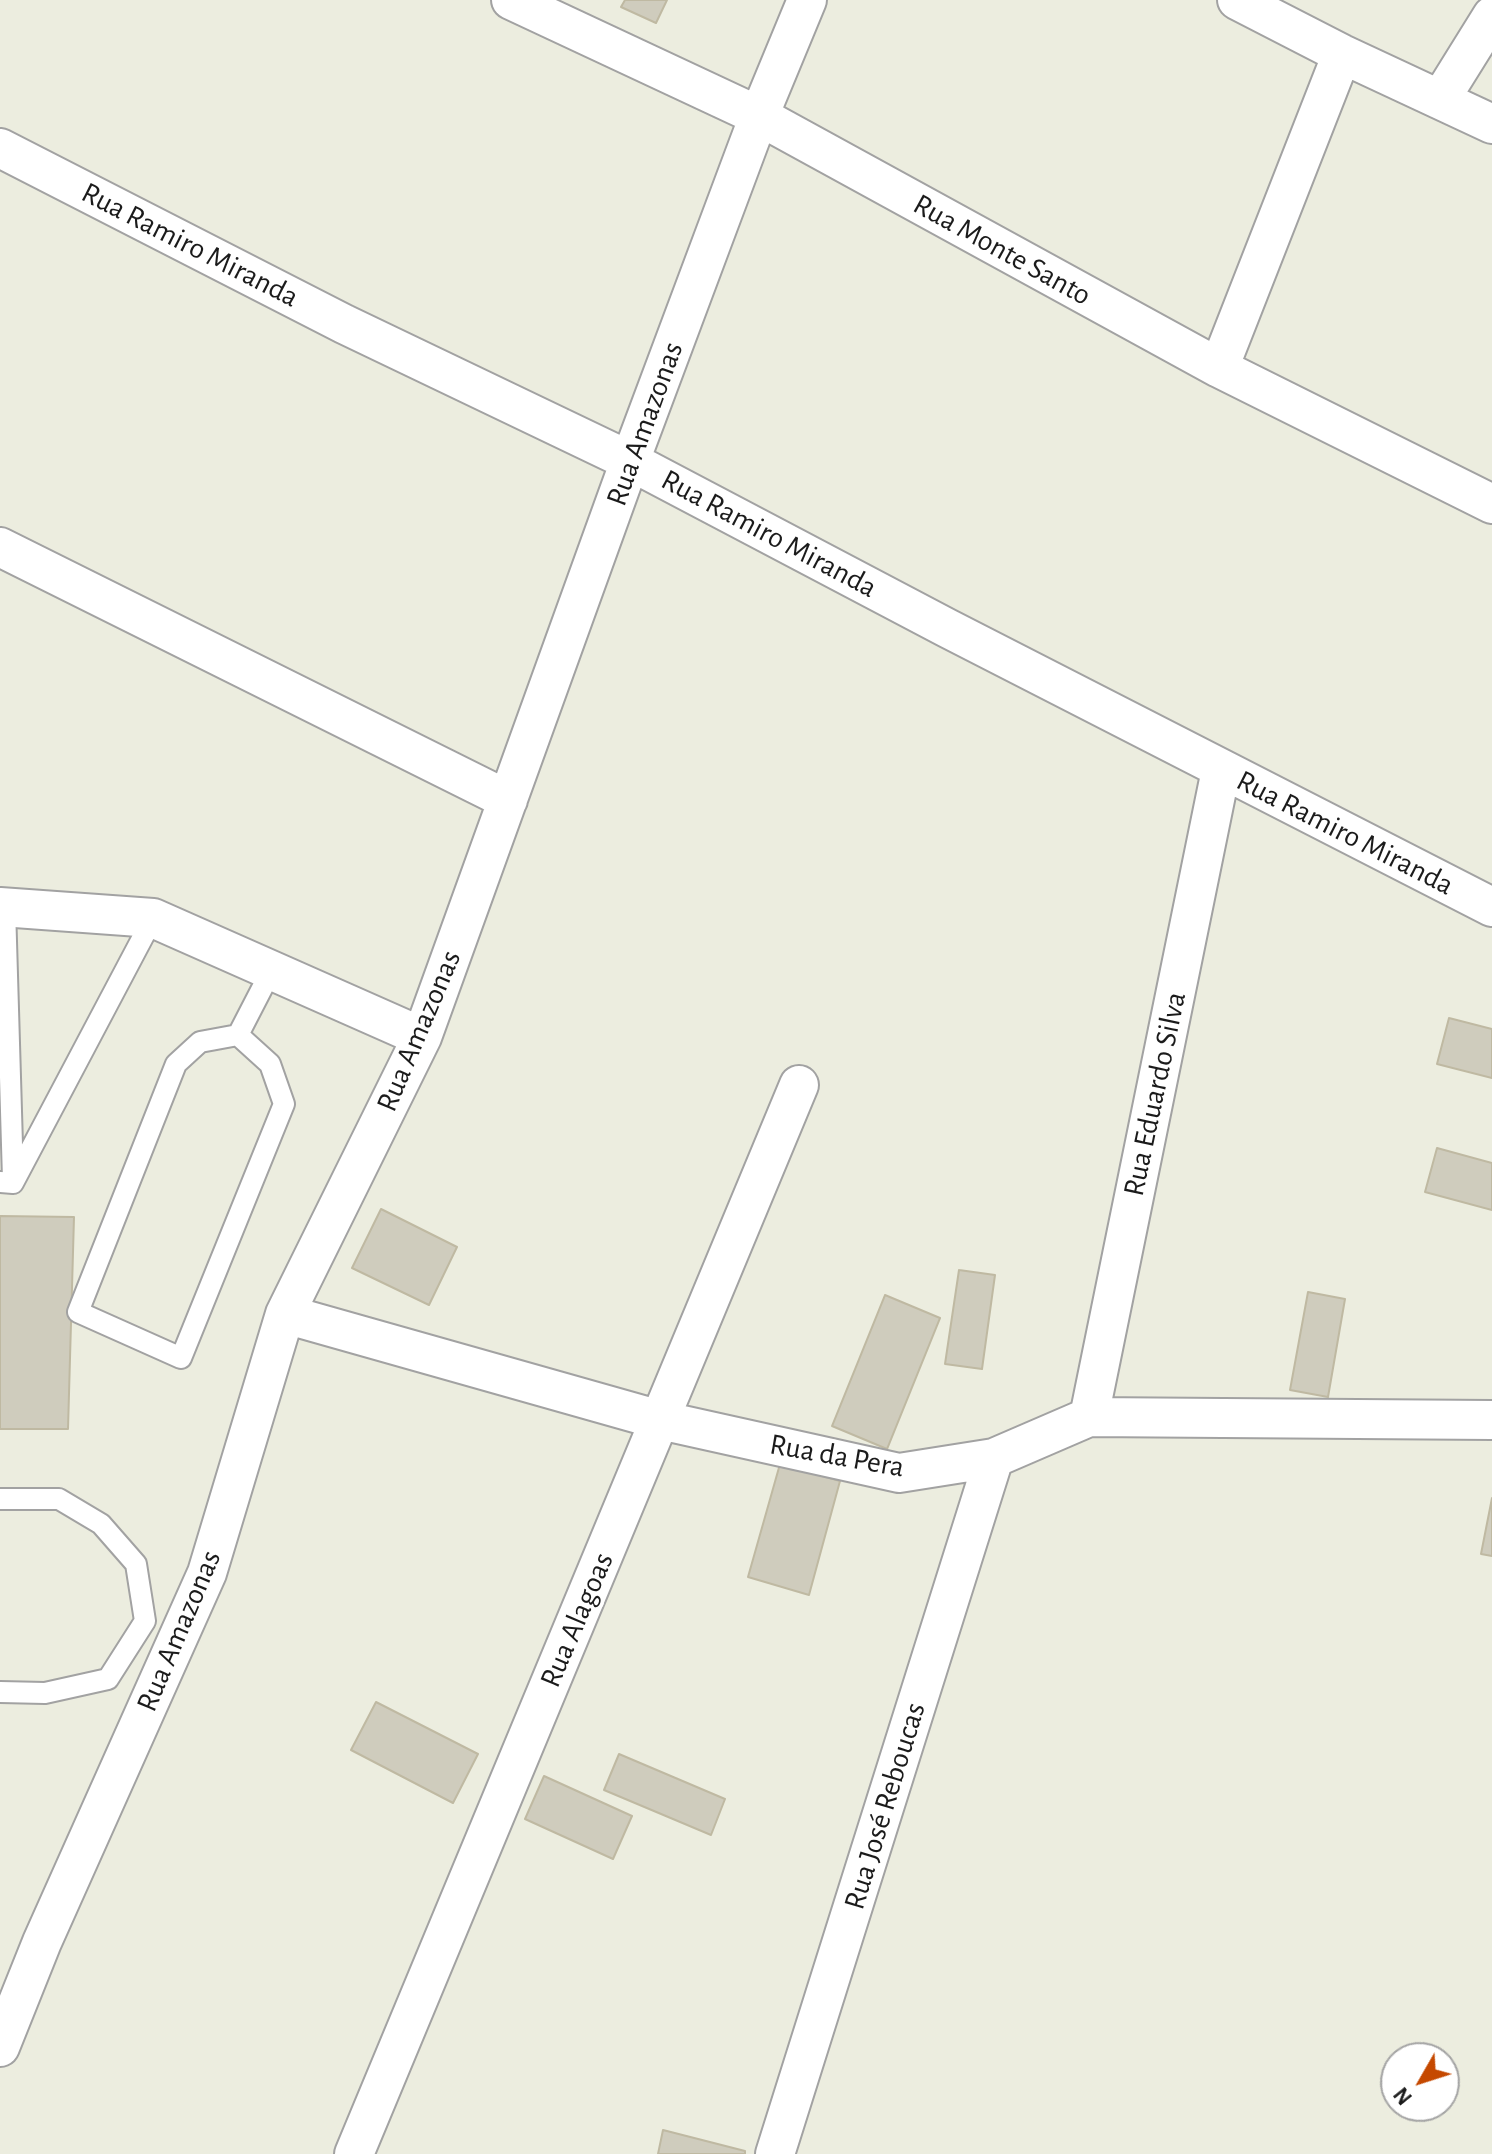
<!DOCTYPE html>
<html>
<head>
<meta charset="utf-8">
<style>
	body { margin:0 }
	#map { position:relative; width:1492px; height:2154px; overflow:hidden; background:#eceddf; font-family:"Alegreya Sans",sans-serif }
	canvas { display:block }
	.north { position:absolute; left:1380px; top:2042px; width:80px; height:80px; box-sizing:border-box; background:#fff; border:2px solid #a4a4a4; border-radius:50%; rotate:231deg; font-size:22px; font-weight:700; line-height:32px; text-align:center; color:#1b1b1b }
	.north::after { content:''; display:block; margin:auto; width:28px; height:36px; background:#c54900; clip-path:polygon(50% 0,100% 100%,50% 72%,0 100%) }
</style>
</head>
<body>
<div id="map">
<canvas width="1492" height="2154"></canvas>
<div class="north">N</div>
</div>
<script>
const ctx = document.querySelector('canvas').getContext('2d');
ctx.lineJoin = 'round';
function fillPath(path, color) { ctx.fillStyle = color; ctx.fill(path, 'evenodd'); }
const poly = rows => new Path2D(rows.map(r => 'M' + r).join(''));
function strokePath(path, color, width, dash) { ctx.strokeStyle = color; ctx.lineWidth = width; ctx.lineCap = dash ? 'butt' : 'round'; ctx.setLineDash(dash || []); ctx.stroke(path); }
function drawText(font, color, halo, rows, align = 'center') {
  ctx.font = font + ' "Alegreya Sans",sans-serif'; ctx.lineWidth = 7; ctx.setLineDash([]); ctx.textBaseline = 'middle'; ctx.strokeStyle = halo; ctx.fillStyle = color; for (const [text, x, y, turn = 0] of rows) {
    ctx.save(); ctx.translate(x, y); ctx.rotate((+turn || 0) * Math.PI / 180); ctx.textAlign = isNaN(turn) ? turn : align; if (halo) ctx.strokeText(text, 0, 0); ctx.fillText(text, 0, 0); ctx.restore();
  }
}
const building = poly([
	[625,0,667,0,656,23,621,7,625,0],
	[1449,1018,1492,1029,1492,1078,1437,1064,1449,1018],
	[1437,1148,1492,1163,1492,1210,1425,1192,1437,1148],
	[381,1209,457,1247,429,1305,352,1268,381,1209],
	[0,1216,74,1217,68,1429,0,1429,0,1216],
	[959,1270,995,1275,982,1369,945,1364,959,1270],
	[1308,1292,1345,1299,1328,1397,1290,1390,1308,1292],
	[885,1295,940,1318,887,1449,832,1426,885,1295],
	[780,1464,840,1481,809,1595,748,1577,780,1464],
	[1492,1498,1492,1556,1481,1554,1492,1498],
	[376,1702,478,1754,453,1803,351,1750,376,1702],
	[619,1754,725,1799,711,1835,604,1790,619,1754],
	[544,1776,632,1816,613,1859,525,1819,544,1776],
	[663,2130,745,2151,745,2154,658,2154,663,2130]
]);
const lane = poly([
	[5,907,13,1179],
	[238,1035,270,1064,284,1104,181,1358,78,1312,176,1064,200,1042,238,1035],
	[238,1035,271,971],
	[0,1182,13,1183,153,918],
	[0,1499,59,1499,101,1524,136,1564,145,1621,108,1679,45,1693,0,1692]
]);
const street = poly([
	[511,0,759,116,1219,368,1492,504],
	[1237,0,1342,54,1492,124],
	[1441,98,1492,16],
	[0,148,344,324,630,461,947,628,1492,907],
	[1219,368,1342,54],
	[0,547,508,800],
	[0,907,153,918,422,1037],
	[285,1314,660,1420,899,1473,994,1458,1089,1417,1492,1420],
	[1089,1417,1221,770],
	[0,2047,42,1942,207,1573,285,1314,422,1037,630,461,759,116,807,0],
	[354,2154,799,1085],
	[775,2154,994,1458]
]);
const streetNames = [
	["Rua Ramiro Miranda",190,245,27],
	["Rua Monte Santo",1002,250,29],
	["Rua Amazonas",645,424,-70],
	["Rua Ramiro Miranda",769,534,28],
	["Rua Ramiro Miranda",1345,833,27],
	["Rua Amazonas",419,1031,-67],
	["Rua Eduardo Silva",1155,1094,-78],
	["Rua da Pera",837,1456,10],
	["Rua Alagoas",577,1620,-67],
	["Rua Amazonas",179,1631,-67],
	["Rua José Reboucas",885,1806,-73]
];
fillPath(building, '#cfccbd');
strokePath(building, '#bfb9a2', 2);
strokePath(lane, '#a2a2a2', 24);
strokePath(street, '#a2a2a2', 42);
strokePath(lane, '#fff', 20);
strokePath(street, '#fff', 38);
drawText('30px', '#1b1b1b', '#fff', streetNames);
</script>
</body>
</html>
